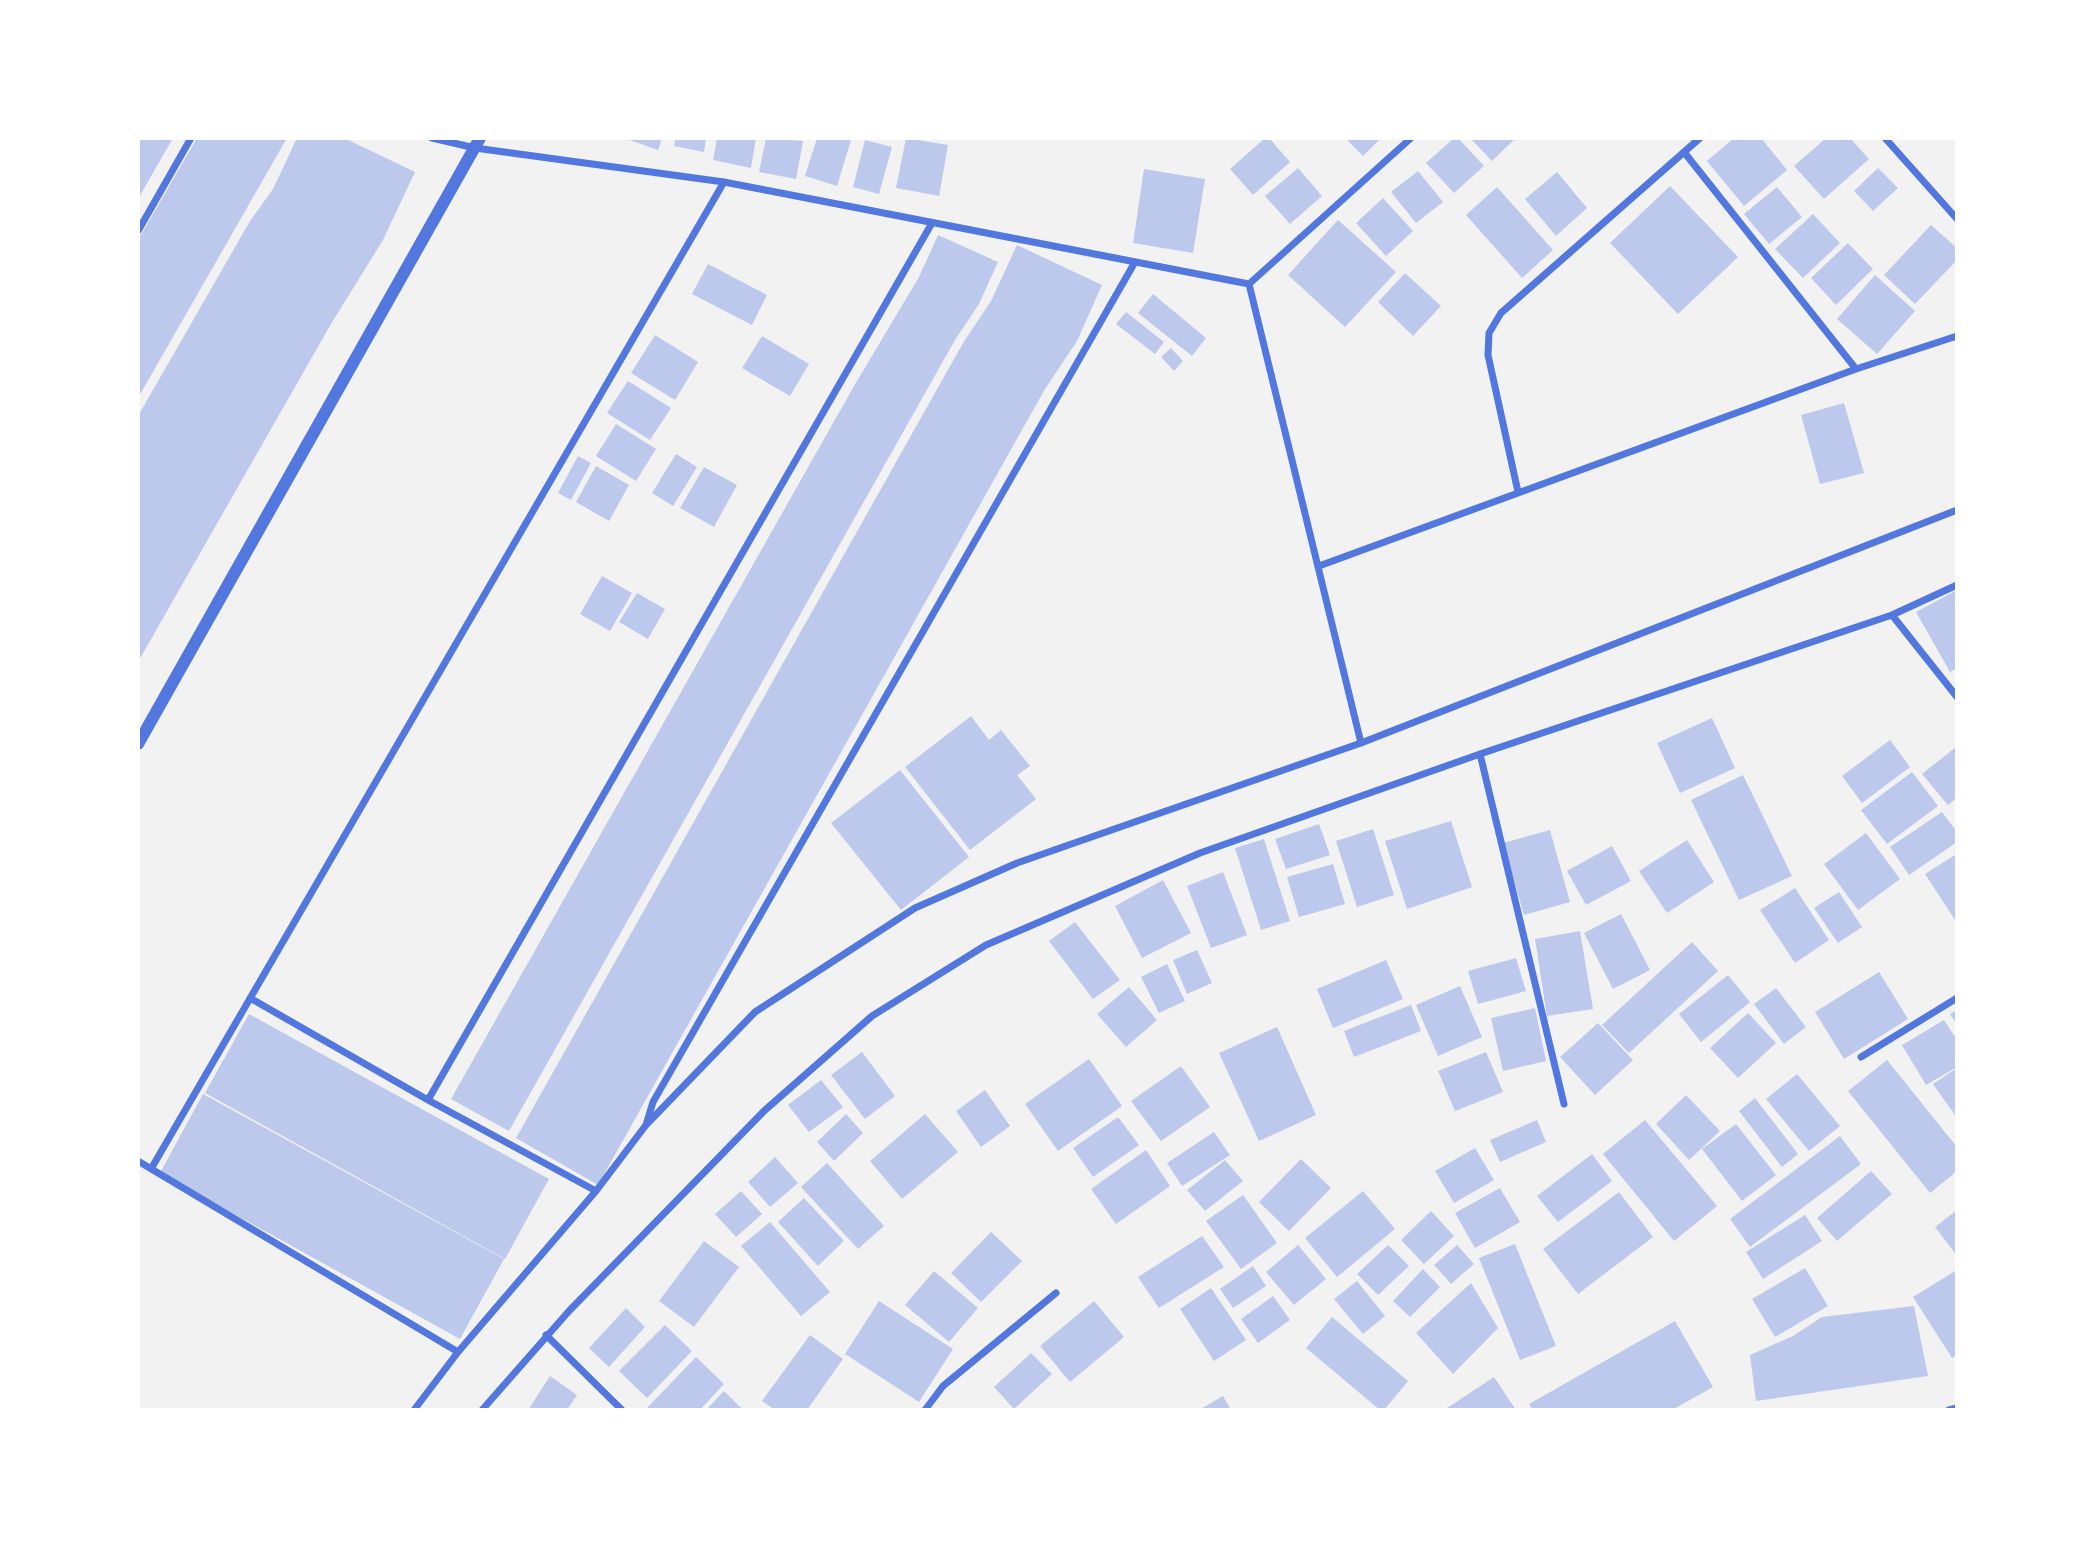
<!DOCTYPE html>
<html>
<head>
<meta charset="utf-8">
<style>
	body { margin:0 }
	#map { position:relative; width:2095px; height:1548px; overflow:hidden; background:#f2f2f2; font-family:"Titillium Web",sans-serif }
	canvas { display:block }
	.frame { position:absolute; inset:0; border:140px solid #fff; pointer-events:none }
</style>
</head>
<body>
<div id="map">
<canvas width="2095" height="1548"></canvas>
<div class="frame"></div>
</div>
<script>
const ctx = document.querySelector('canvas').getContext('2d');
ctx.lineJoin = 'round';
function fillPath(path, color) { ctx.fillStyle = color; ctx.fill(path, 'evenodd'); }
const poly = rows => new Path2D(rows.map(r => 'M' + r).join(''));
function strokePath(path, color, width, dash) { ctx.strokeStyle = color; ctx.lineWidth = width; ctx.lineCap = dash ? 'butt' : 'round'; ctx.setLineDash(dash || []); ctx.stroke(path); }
const building = poly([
	[138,138,173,138,138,199],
	[197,138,287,138,138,398,138,240],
	[297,138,344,138,415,172,383,240,331,324,138,662,138,416,250,221,273,189],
	[624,138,662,138,658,150],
	[676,138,706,138,704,152,674,146],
	[717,138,756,138,751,168,713,160],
	[766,138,803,141,796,179,759,172],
	[817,138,851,140,837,186,805,176],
	[906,138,948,145,939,196,896,188],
	[1265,138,1269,138,1290,162,1253,195,1230,169],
	[1345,138,1381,138,1363,156],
	[1454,138,1458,138,1484,166,1454,193,1426,163],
	[1470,138,1516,138,1492,161],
	[1734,138,1761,138,1787,170,1744,206,1707,161],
	[1826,138,1850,138,1869,159,1824,199,1794,166],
	[865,140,892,147,879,194,853,187],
	[1298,168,1322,196,1290,224,1265,196],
	[1878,168,1898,188,1873,211,1854,191],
	[1144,169,1205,179,1193,253,1133,243],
	[1418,171,1443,202,1416,223,1391,192],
	[1557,172,1587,208,1556,236,1525,199],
	[1670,186,1738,257,1678,314,1610,243],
	[1497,187,1553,250,1522,278,1466,215],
	[1777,187,1802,217,1769,244,1744,214],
	[1383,198,1413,231,1386,256,1356,223],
	[1813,214,1840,243,1803,278,1775,249],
	[1338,220,1396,272,1345,327,1288,275],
	[1931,225,1957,248,1957,260,1915,304,1884,275],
	[938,235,998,262,979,304,955,340,509,1131,451,1099,854,386,919,277],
	[1848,243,1873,269,1836,305,1811,278],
	[1017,245,1102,285,1077,341,1045,389,598,1185,516,1138,963,343,991,301],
	[708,264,767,295,752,325,692,294],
	[1405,273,1441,306,1413,336,1378,302],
	[1875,275,1915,311,1877,354,1837,319],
	[1153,294,1206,338,1192,356,1138,313],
	[1126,312,1164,342,1155,354,1116,324],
	[655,335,698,362,675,400,631,373],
	[762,336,809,364,790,396,742,368],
	[1171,348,1183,361,1174,371,1161,357],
	[628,381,671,408,650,440,607,413],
	[1844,403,1864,473,1820,484,1801,415],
	[616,424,656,449,636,481,596,456],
	[676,454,697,467,673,506,652,493],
	[578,456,591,463,571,500,558,493],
	[596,466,629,485,609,521,576,502],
	[704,467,737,485,714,527,680,508],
	[602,576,632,593,610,631,580,614],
	[1957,590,1957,668,1950,672,1916,612],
	[637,593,665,609,648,639,619,622],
	[971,716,989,740,1001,730,1030,766,1017,775,1036,799,970,850,905,767],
	[1712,718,1735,768,1680,793,1657,743],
	[1890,740,1910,767,1862,803,1842,776],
	[1957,746,1957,798,1948,805,1922,774],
	[900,770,969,857,901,910,831,823],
	[1912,772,1938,806,1887,844,1861,810],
	[1743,775,1792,876,1739,900,1691,800],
	[1942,812,1957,832,1957,842,1909,875,1890,847],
	[1451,821,1472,887,1407,909,1385,841],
	[1319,824,1330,855,1286,869,1275,839],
	[1373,829,1394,895,1357,907,1336,841],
	[1550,830,1570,902,1524,915,1503,843],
	[1866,833,1900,879,1858,910,1824,864],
	[1264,839,1290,921,1261,930,1235,848],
	[1687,840,1714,882,1667,913,1639,871],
	[1612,846,1631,881,1586,905,1567,871],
	[1955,855,1957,857,1957,923,1925,874],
	[1333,864,1345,904,1299,917,1287,877],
	[1223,872,1247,935,1211,948,1187,886],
	[1163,880,1191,933,1142,958,1115,906],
	[1795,888,1829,940,1795,963,1760,910],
	[1839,892,1862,927,1838,943,1814,908],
	[1621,914,1650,970,1613,989,1584,933],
	[1075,922,1120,980,1093,999,1049,941],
	[1580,931,1593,1009,1547,1016,1535,939],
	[1692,942,1718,971,1629,1053,1602,1025],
	[1197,950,1212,983,1187,994,1173,960],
	[1516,958,1526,991,1478,1004,1468,971],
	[1386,960,1403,999,1333,1028,1317,989],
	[1167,964,1185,1001,1159,1013,1141,977],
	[1879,972,1908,1019,1844,1059,1815,1012],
	[1728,975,1750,1002,1701,1042,1679,1014],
	[1460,986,1482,1037,1438,1056,1416,1005],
	[1129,987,1157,1020,1126,1047,1097,1014],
	[1776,988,1806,1027,1784,1044,1754,1004],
	[1411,1005,1421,1031,1354,1057,1344,1031],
	[1535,1008,1546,1061,1503,1071,1491,1018],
	[1957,1010,1957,1025,1950,1014],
	[1748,1013,1776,1043,1738,1078,1710,1048],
	[249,1014,549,1179,505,1259,205,1093],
	[1944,1020,1957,1040,1957,1067,1926,1085,1902,1045],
	[1598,1023,1633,1060,1595,1095,1560,1057],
	[1277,1027,1316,1115,1259,1141,1219,1053],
	[862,1052,895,1096,865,1119,831,1075],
	[1486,1052,1503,1092,1455,1111,1438,1071],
	[1089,1059,1122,1106,1058,1151,1025,1104],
	[1887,1060,1957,1147,1957,1171,1930,1193,1848,1091],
	[1181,1066,1210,1107,1161,1141,1131,1101],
	[1957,1068,1957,1118,1933,1084],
	[1797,1074,1840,1126,1809,1151,1766,1099],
	[821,1080,843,1107,809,1132,788,1105],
	[985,1090,1010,1126,981,1147,956,1111],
	[203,1094,504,1259,460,1339,160,1173],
	[1686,1095,1720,1131,1689,1160,1656,1124],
	[1755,1098,1798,1154,1782,1167,1739,1111],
	[846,1114,863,1133,834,1161,817,1142],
	[925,1114,958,1152,902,1199,870,1161],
	[1118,1117,1139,1145,1093,1177,1073,1148],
	[1537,1120,1546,1142,1500,1162,1490,1140],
	[1645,1120,1717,1206,1674,1241,1603,1154],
	[1736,1124,1776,1175,1742,1201,1702,1149],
	[1214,1132,1230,1155,1182,1186,1167,1163],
	[1840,1136,1861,1164,1750,1247,1730,1219],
	[1475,1148,1494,1180,1454,1203,1435,1171],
	[1146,1150,1170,1186,1116,1224,1091,1189],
	[1592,1154,1612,1181,1558,1222,1537,1196],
	[775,1157,798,1183,770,1207,748,1182],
	[1301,1159,1331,1188,1289,1231,1259,1202],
	[1225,1160,1243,1181,1205,1211,1187,1190],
	[827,1163,884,1226,858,1249,801,1187],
	[1871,1171,1892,1194,1837,1241,1817,1218],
	[1500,1188,1520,1222,1475,1248,1455,1213],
	[741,1191,762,1214,736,1237,715,1214],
	[1363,1191,1395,1229,1337,1277,1305,1238],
	[1619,1192,1653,1237,1578,1294,1543,1249],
	[1243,1195,1277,1243,1241,1269,1206,1221],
	[804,1198,844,1241,818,1266,778,1222],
	[1957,1210,1957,1256,1935,1227],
	[1431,1211,1454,1236,1424,1264,1401,1240],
	[1805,1215,1822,1241,1763,1279,1746,1252],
	[770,1222,830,1292,801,1316,741,1246],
	[991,1232,1022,1261,981,1302,951,1273],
	[1202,1236,1224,1267,1159,1308,1138,1277],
	[704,1241,739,1267,694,1327,659,1301],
	[1515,1244,1556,1346,1520,1360,1479,1258],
	[1298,1245,1326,1279,1294,1305,1266,1272],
	[1388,1245,1409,1266,1378,1295,1357,1274],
	[1457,1245,1474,1264,1451,1284,1434,1265],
	[1253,1266,1266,1286,1233,1308,1220,1289],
	[1805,1268,1828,1306,1775,1337,1752,1299],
	[1423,1269,1440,1287,1410,1317,1393,1301],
	[1957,1270,1957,1355,1952,1358,1913,1297],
	[934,1271,978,1308,949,1342,905,1305],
	[1357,1281,1385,1316,1363,1334,1334,1299],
	[1471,1283,1498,1328,1453,1374,1416,1333],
	[1211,1288,1246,1340,1214,1361,1180,1309],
	[1273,1296,1290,1320,1258,1343,1241,1319],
	[879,1301,953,1349,919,1402,845,1354],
	[1094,1301,1124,1337,1070,1382,1040,1346],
	[1914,1306,1928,1376,1756,1401,1750,1355,1793,1336,1822,1317],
	[626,1308,645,1327,609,1367,589,1348],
	[1332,1317,1408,1381,1384,1410,1380,1410,1306,1348],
	[1675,1321,1713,1387,1672,1410,1533,1410,1529,1404],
	[665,1325,692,1351,647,1398,619,1371],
	[810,1335,843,1359,807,1410,775,1410,762,1401],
	[1031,1353,1052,1374,1014,1409,994,1387],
	[696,1357,724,1384,700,1410,645,1410],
	[550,1376,577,1395,567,1410,528,1410],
	[1494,1377,1516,1410,1444,1410],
	[724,1391,743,1410,706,1410],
	[1223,1396,1231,1410,1199,1410]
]);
const minor = poly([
	[432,138,475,148,724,182,1249,284,1411,138],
	[1885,138,1957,219],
	[1684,152,1856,369],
	[138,231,191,138],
	[1249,284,1361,743],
	[1518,492,1488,355,1489,333,1501,313,1700,138],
	[1319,566,1856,369,1957,336],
	[1892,615,1957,697],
	[1480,754,1564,1104],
	[250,998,428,1100,596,1191],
	[1861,1057,1957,998],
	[428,1100,932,223],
	[646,1125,653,1102,1135,262],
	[138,1161,458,1352],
	[151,1169,724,182],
	[546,1335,622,1410],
	[414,1410,458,1352,596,1191,646,1125,755,1012,915,908,1017,863,1361,743,1957,510],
	[482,1410,569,1311,764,1111,872,1016,986,945,1200,853,1480,754,1892,615,1957,585],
	[925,1410,943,1386,1056,1293],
	[1949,1410,1957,1408]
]);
const tertiary = poly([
	[138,744,480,138]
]);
fillPath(building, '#bdc9ec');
strokePath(minor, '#5277de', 7);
strokePath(tertiary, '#5277de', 12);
</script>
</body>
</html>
